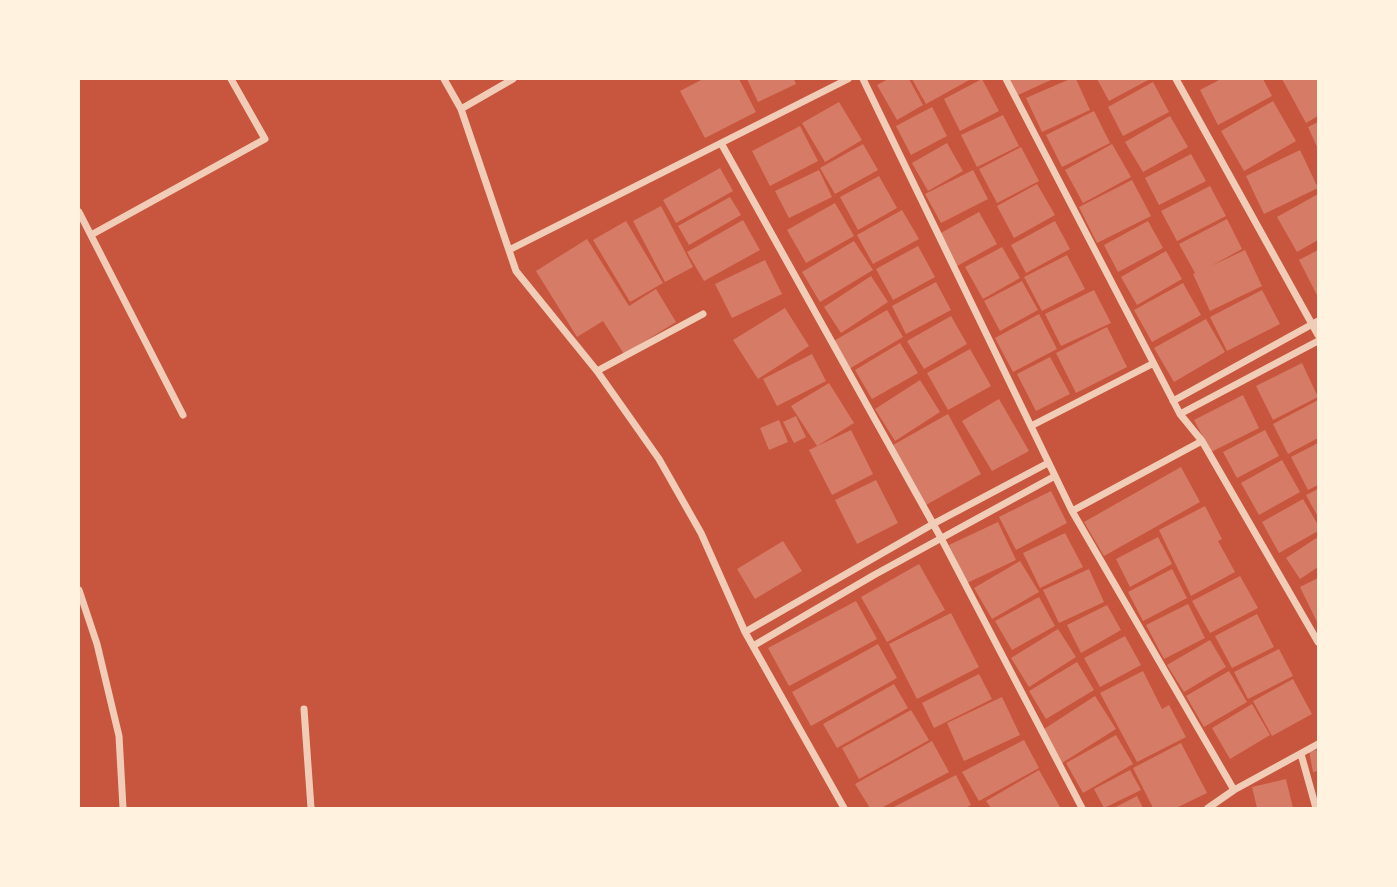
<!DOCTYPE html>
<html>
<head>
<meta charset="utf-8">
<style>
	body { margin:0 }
	#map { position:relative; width:1397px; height:887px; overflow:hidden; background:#c8553d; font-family:Karla,sans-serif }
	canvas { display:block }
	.frame { position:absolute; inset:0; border:80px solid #fff3e0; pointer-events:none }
</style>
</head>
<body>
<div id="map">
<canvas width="1397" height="887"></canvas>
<div class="frame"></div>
</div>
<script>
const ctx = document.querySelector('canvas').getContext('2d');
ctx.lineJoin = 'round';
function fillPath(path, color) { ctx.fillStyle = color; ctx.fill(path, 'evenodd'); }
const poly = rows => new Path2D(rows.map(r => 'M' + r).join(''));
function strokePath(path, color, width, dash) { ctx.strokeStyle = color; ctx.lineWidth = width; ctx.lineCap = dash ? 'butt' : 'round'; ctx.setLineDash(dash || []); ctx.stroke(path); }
const building = poly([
	[703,79,739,79,756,112,705,138,680,91],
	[747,79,794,79,796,84,758,102],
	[888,79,909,79,923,105,897,120,877,85],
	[912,79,971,79,926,104],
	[982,79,999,111,960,131,944,99],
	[1010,79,1053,79,1018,95],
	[1070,79,1076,79,1090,110,1042,132,1026,98],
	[1097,79,1150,79,1109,101],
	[1221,79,1263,79,1272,96,1218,125,1200,90],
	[1282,79,1318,79,1318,116,1306,123],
	[1153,82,1169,112,1123,136,1108,107],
	[1273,101,1296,141,1244,171,1221,131],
	[839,102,862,140,825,162,802,123],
	[932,107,947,136,911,155,896,126],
	[1094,111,1110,143,1062,167,1046,135],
	[1003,115,1019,146,977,167,961,135],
	[1170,116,1188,147,1143,172,1125,142],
	[1318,122,1318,149,1308,127],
	[800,126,818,161,770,186,752,151],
	[947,143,963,171,928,191,912,163],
	[863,144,878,170,835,194,820,168],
	[1112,144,1131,177,1083,203,1065,170],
	[1021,147,1039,181,997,203,979,169],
	[1300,150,1318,188,1264,214,1246,176],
	[1191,154,1206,181,1159,205,1145,178],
	[720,168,733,191,676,223,663,200],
	[819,170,832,197,789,218,775,191],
	[973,170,988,199,941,223,925,194],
	[879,176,897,208,858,230,840,197],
	[1132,180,1151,216,1097,243,1079,207],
	[1037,184,1055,215,1014,238,997,206],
	[1210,186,1226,216,1177,241,1161,211],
	[1318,194,1318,240,1297,252,1277,217],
	[730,197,741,215,689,245,678,226],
	[835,203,854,236,806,263,787,230],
	[661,206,693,267,665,282,633,221],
	[902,210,919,239,873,264,857,235],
	[979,212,997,244,957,266,939,234],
	[1227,219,1242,249,1211,266,1245,250,1262,286,1210,311,1193,274,1195,273,1179,244],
	[743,220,760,250,704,281,687,252],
	[626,221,663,283,630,302,593,240],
	[1055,221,1070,249,1026,273,1011,245],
	[1148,221,1163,248,1118,272,1104,245],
	[587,239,629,306,656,289,676,322,624,354,603,321,577,337,536,271],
	[854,241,873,270,820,302,802,272],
	[918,246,935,277,893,300,876,269],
	[1002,247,1020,278,983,299,965,267],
	[1318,250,1318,297,1299,260],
	[1166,251,1182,279,1137,305,1121,277],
	[1067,255,1085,289,1042,311,1024,277],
	[765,260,782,294,732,318,715,284],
	[871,276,888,302,841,333,824,307],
	[1022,281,1038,310,1000,331,984,301],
	[936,282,951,310,906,334,892,306],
	[1183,283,1201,315,1152,342,1134,310],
	[1094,290,1111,323,1061,346,1045,314],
	[1262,290,1280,324,1227,351,1210,317],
	[785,308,809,346,758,379,733,340],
	[887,310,903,337,849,369,832,342],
	[1039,314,1057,349,1013,372,995,338],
	[951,316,967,344,924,369,907,341],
	[1206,319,1225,352,1174,382,1154,348],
	[1107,327,1127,367,1076,393,1056,353],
	[900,343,918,373,872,399,855,370],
	[970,349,991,386,948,410,927,373],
	[812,354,826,381,777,406,763,379],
	[1050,357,1070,394,1036,411,1017,374],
	[1302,363,1318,397,1273,420,1256,386],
	[920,380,940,412,895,441,875,409],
	[829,383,854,423,817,446,791,406],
	[1243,395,1259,428,1211,452,1194,420],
	[999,399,1029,451,992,471,962,421],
	[1318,400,1318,438,1288,454,1273,424],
	[948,414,981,474,926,505,893,445],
	[796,416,806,437,794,443,783,422],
	[779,420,788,442,769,450,760,428],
	[851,430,873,474,832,495,809,450],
	[1265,430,1279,456,1237,478,1223,452],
	[1318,443,1318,485,1308,490,1291,457],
	[1282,460,1300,492,1259,515,1241,483],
	[1181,467,1200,502,1104,556,1084,522],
	[876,480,898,523,857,544,835,500],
	[1318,489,1318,517,1306,495],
	[1051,491,1067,523,1016,550,999,517],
	[1303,499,1318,525,1318,531,1279,553,1262,522],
	[1205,506,1222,539,1218,541,1235,572,1191,596,1159,530],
	[998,522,1016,560,967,583,949,545],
	[1065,533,1083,567,1040,588,1023,553],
	[1158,537,1172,564,1130,587,1116,559],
	[1318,537,1318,567,1300,579,1286,558],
	[783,541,802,571,755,599,737,569],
	[1020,561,1039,592,992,619,974,588],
	[919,564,945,610,887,642,861,597],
	[1089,569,1104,602,1059,623,1043,590],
	[1172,569,1187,598,1143,621,1128,592],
	[1240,576,1258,608,1210,633,1192,601],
	[1318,578,1318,624,1300,587],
	[1039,597,1055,626,1012,650,995,621],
	[856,601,877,639,789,686,768,648],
	[1188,604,1205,638,1164,659,1146,625],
	[1107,605,1121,630,1081,653,1067,625],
	[951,613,979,667,917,699,889,644],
	[1257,614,1274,647,1232,668,1215,636],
	[1058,629,1076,657,1029,687,1011,658],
	[1125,636,1141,665,1100,687,1084,658],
	[1210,640,1226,667,1184,692,1167,665],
	[878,644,897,678,811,726,792,692],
	[1279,649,1293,676,1248,699,1234,672],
	[1077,662,1094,690,1046,719,1029,691],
	[1143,671,1162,709,1169,705,1186,737,1137,762,1100,693],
	[1229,671,1247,702,1204,727,1186,696],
	[979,674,992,699,934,728,922,703],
	[1293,679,1312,714,1272,736,1253,701],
	[894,684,908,708,837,748,823,724],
	[1095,696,1116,729,1062,763,1041,731],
	[1002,697,1020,735,964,761,947,723],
	[1252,704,1270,735,1230,759,1212,728],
	[911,710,929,740,859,779,842,748],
	[1116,735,1133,764,1083,793,1066,763],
	[1024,740,1039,768,979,801,962,772],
	[932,741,949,772,881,808,870,808,855,784],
	[1181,743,1207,793,1176,808,1153,808,1133,768],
	[1318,750,1318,771,1313,772,1309,751],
	[1039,770,1060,807,991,808,986,801],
	[1130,770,1141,790,1104,808,1094,789],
	[956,775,971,805,965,808,892,808],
	[1286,779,1293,808,1257,808,1252,787],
	[1137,796,1143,808,1114,808]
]);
const minor = poly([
	[444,79,461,109,516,271,597,371,659,459,701,533,745,632,844,808],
	[863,79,1072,511,1234,790],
	[1006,79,1180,414,1202,441,1318,642],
	[1176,79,1318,335],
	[461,109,513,79],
	[721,143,941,538,1082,808],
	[79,212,183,415],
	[91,235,265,139,231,79],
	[509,250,848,79],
	[597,371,703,314],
	[1173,401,1318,321],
	[1180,414,1318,341],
	[1031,426,1152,364],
	[1072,511,1202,441],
	[79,590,97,644,119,736,123,808],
	[745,632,933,524,1048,463],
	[753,646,874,575,1055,476],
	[304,709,311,808],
	[1301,754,1316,808],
	[1208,808,1234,790,1318,744]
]);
fillPath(building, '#d67c66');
strokePath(minor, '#f1ccb7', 7);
</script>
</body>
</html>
